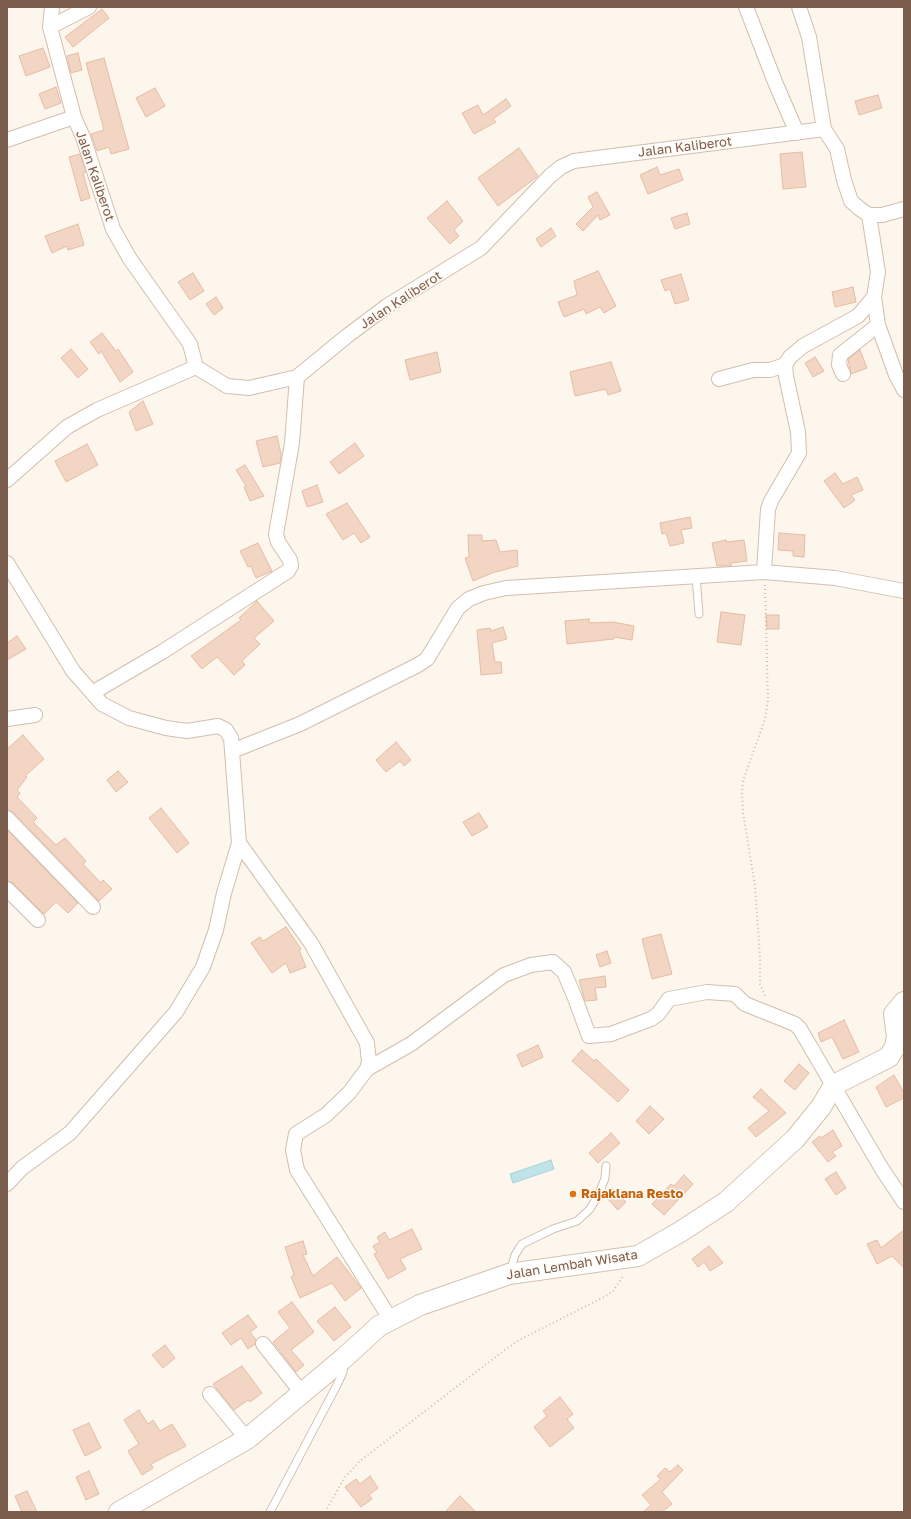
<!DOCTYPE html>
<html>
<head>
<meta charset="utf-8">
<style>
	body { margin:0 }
	#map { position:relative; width:911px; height:1519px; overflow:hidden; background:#fdf6ec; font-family:"Golos Text",sans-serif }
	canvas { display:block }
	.frame { position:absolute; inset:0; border:8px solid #7a5c4d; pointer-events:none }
</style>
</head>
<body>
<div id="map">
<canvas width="911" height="1519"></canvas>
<div class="frame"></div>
</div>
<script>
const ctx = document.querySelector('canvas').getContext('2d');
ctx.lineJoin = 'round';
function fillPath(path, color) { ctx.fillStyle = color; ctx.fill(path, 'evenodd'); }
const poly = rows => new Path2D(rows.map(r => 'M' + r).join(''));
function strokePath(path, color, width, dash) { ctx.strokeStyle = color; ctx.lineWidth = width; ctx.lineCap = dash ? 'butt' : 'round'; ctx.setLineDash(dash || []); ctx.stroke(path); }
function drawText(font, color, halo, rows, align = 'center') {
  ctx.font = font + ' "Golos Text",sans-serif'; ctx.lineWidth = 3; ctx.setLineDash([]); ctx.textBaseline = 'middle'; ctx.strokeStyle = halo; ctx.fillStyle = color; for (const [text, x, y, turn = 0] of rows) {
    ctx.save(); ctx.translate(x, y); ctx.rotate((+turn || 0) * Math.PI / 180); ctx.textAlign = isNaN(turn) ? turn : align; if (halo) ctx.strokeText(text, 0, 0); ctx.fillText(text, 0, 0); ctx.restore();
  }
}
const water = poly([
	[551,1160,554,1169,513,1183,510,1174,551,1160]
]);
const building = poly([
	[102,9,109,18,73,47,65,37,102,9],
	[43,48,50,67,26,76,19,56,43,48],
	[78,53,82,70,71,73,67,56,78,53],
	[104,58,129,149,111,154,109,147,97,151,91,134,104,130,86,63,104,58],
	[56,87,61,103,45,109,39,94,56,87],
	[155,88,165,106,146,117,136,98,155,88],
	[878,95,882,108,859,115,855,101,878,95],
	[506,99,511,106,493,119,496,122,474,134,462,113,478,105,483,115,506,99],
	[519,148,538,176,498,206,478,178,519,148],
	[802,152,806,187,783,189,780,154,802,152],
	[80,154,86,172,83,173,90,198,81,201,69,157,80,154],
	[657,167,660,175,679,169,683,180,648,194,640,175,657,167],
	[597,192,610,215,600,220,598,215,583,231,576,224,593,207,588,197,597,192],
	[447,201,463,221,454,230,459,236,450,244,427,218,447,201],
	[687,213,690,224,675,229,671,218,687,213],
	[78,224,84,245,68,250,67,246,52,253,45,236,78,224],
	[551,228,556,236,541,247,536,239,551,228],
	[598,271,616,306,604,313,600,307,586,314,584,309,564,317,558,302,577,295,574,281,598,271],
	[193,273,204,291,190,300,178,282,193,273],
	[681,274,689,300,675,304,670,289,665,291,661,280,681,274],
	[853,287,856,302,835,307,832,292,853,287],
	[216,297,223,308,214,315,206,304,216,297],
	[102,333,116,351,118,349,133,372,120,382,101,351,99,354,90,342,102,333],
	[71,349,88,369,78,378,61,358,71,349],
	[860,350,867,368,851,374,848,359,860,350],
	[437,352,441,372,410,380,405,360,437,352],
	[815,357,824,371,813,377,805,363,815,357],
	[611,362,621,391,608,395,606,389,575,396,570,372,611,362],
	[143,401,153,424,136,431,129,412,143,401],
	[277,436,281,454,280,463,263,467,256,441,277,436],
	[355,443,364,456,339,474,330,462,355,443],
	[87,444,98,465,66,482,55,461,87,444],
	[245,465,264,496,250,501,244,487,246,486,236,470,245,465],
	[835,473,843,484,857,477,863,490,851,495,855,500,844,508,824,481,835,473],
	[317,485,323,502,307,507,302,491,317,485],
	[347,503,370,537,361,543,354,533,343,540,326,514,347,503],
	[690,517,692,528,681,530,684,543,670,546,666,533,662,534,660,523,690,517],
	[779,533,805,535,804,557,793,556,793,551,778,550,779,533],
	[468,535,482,535,482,541,496,540,500,552,517,550,518,566,492,573,473,581,465,558,469,557,468,535],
	[726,540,727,542,744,540,747,561,731,563,731,566,717,566,712,543,726,540],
	[258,543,272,571,256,578,251,566,248,567,240,551,258,543],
	[257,601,274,621,254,638,260,644,242,661,245,665,234,675,217,657,202,669,191,656,241,620,239,618,257,601],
	[721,612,745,615,741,645,717,642,721,612],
	[766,615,779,615,779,629,767,629,766,615],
	[589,619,589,623,613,622,634,626,632,640,614,637,614,639,567,644,565,621,589,619],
	[503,627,507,639,492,643,495,662,501,662,502,673,481,675,477,630,490,628,491,631,503,627],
	[17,636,26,649,7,660,7,643,17,636],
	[23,735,44,759,25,776,27,777,17,790,20,793,17,797,37,818,33,822,56,845,65,838,86,861,83,864,101,883,103,880,112,889,99,901,13,812,7,810,7,749,23,735],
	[396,742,411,760,404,766,400,761,386,772,376,760,396,742],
	[118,771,128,782,116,792,107,780,118,771],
	[161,808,189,843,177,853,149,818,161,808],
	[479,813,488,827,472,836,463,822,479,813],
	[7,830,78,903,68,913,56,902,44,914,13,883,7,881,7,830],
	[286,927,301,949,299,950,306,967,290,973,286,963,272,973,251,943,260,937,263,941,286,927],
	[661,934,672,974,652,979,642,939,661,934],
	[607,951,611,963,600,967,596,955,607,951],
	[605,976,606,987,595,988,597,1000,585,1001,579,980,605,976],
	[844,1020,859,1052,843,1059,832,1037,821,1042,818,1033,844,1020],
	[538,1045,543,1057,522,1067,517,1055,538,1045],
	[582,1050,594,1061,596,1059,629,1090,618,1102,572,1061,582,1050],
	[799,1064,809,1073,795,1090,784,1081,799,1064],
	[894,1075,904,1093,904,1098,886,1107,876,1087,894,1075],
	[761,1089,786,1113,756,1137,748,1128,769,1111,753,1097,761,1089],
	[650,1106,664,1119,649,1134,636,1121,650,1106],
	[833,1130,842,1146,832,1152,836,1156,828,1162,812,1142,820,1136,821,1138,833,1130],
	[611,1133,620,1143,598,1163,589,1153,611,1133],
	[836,1172,846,1188,836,1195,825,1179,836,1172],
	[684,1175,693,1184,664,1215,652,1204,671,1184,674,1186,684,1175],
	[612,1188,626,1202,618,1210,604,1195,612,1188],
	[412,1229,422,1249,400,1259,406,1269,388,1279,374,1254,377,1253,373,1246,380,1242,377,1237,385,1232,389,1240,412,1229],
	[904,1230,904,1268,892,1256,877,1264,867,1244,877,1240,881,1248,904,1230],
	[303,1241,307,1254,303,1255,313,1276,337,1257,361,1288,345,1301,332,1283,300,1298,291,1277,294,1275,285,1247,303,1241],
	[709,1246,723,1263,710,1271,704,1262,698,1267,692,1259,709,1246],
	[292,1302,314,1332,291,1350,304,1365,296,1372,273,1342,290,1328,278,1312,292,1302],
	[335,1307,351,1327,334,1341,317,1321,335,1307],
	[248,1315,257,1327,250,1332,256,1340,255,1344,248,1349,241,1338,231,1345,222,1333,248,1315],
	[165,1345,175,1358,163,1368,152,1355,165,1345],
	[242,1366,262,1393,250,1402,248,1400,234,1410,213,1384,242,1366],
	[560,1397,573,1414,567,1419,574,1428,550,1447,534,1427,547,1416,543,1411,560,1397],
	[139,1410,148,1424,153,1420,160,1431,172,1424,186,1446,151,1464,153,1468,142,1475,128,1451,139,1444,124,1420,139,1410],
	[89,1423,101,1448,85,1456,73,1430,89,1423],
	[678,1465,683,1470,662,1492,672,1504,662,1512,643,1512,651,1505,642,1495,661,1479,657,1476,665,1468,670,1472,678,1465],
	[89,1471,99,1494,86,1500,76,1477,89,1471],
	[370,1476,378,1488,369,1495,372,1499,361,1507,345,1487,356,1479,360,1484,370,1476],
	[27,1491,37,1512,22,1512,15,1496,27,1491],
	[460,1496,476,1512,445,1512,460,1496]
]);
const path = poly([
	[765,585,768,700,765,719,743,781,742,793,743,812,755,886,760,957,760,984,766,998],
	[325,1512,345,1477,360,1461,506,1349,521,1339,606,1296,613,1291,624,1275]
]);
const lane = poly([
	[696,576,699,614],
	[510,1272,515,1255,522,1244,553,1229,577,1221,590,1209,599,1194,605,1178,606,1166],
	[270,1512,337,1385,343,1372,344,1364]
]);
const street = poly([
	[52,7,50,27,74,117,83,137,113,229,130,259,190,344,196,367,227,386,249,388,297,377,347,336,387,306,481,248,550,176,561,167,574,161,824,129,837,149,844,180,851,201,860,209,869,215,882,215,904,209],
	[746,7,775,82,797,133],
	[799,7,809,37,824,129],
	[50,27,89,7],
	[7,140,74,117],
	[869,215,878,272,874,297,878,325,896,375,904,390],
	[843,374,839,365,840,355,878,325],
	[719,379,753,370,770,370,785,365],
	[7,480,67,427,97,410,196,367],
	[7,563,73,671,102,704,129,718,166,728,187,731,218,726,226,730,231,738,239,843,224,893,216,930,203,967,176,1012,70,1133,22,1168,7,1184],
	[764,572,768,509,771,501,799,453,798,432,786,376,785,365,790,357,803,346,858,316,874,297],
	[92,693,162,652,288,571,291,566,290,560,278,542,276,534,292,443,297,377],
	[7,719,35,715],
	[232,751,300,724,418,665,427,659,458,608,469,599,484,593,506,588,764,572,835,578,904,591],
	[7,818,93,907],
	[239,843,311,943,367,1043,369,1062,367,1069,349,1093,326,1115,296,1134,293,1150,297,1170,391,1320],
	[7,889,38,920],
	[367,1069,411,1044,504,975,531,965,553,962,564,972,575,998,589,1036,611,1034,651,1019,658,1014,669,999,707,992,735,994,745,1004,795,1024,800,1029,882,1169,904,1202],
	[263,1344,302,1393],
	[210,1394,247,1439]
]);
const secondary = poly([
	[119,1512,247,1439,344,1358,379,1326,420,1305,509,1274,638,1256,680,1232,726,1202,795,1139,821,1107,834,1085,889,1057,895,1047,897,1036,894,1014,904,1002]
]);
const markers = [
	[573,1194,4,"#e8710a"]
];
const streetNames = [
	["Jalan Kaliberot",685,147,-7],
	["Jalan Kaliberot",95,176,71],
	["Jalan Kaliberot",401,300,-33],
	["Jalan Lembah Wisata",572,1265,-9]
];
const foodNames = [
	["Rajaklana Resto",581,1194]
];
fillPath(water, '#bfe3e8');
strokePath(water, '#a5d3da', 1);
fillPath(building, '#f3d5c3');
strokePath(building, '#e6bba3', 1);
strokePath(lane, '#d1beb0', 9);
strokePath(street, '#d1beb0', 16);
strokePath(secondary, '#d6c0b0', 22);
strokePath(path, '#d9b8a5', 2, [1, 3]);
strokePath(lane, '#fff', 7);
strokePath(street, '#fff', 14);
strokePath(secondary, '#fff', 20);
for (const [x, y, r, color] of markers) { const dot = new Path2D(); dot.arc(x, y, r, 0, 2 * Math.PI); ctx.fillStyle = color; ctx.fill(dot); strokePath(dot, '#fffaf3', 1.5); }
drawText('13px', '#7a5c4d', '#fffaf3', streetNames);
drawText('bold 13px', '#c56008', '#fffaf3', foodNames, 'left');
</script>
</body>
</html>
